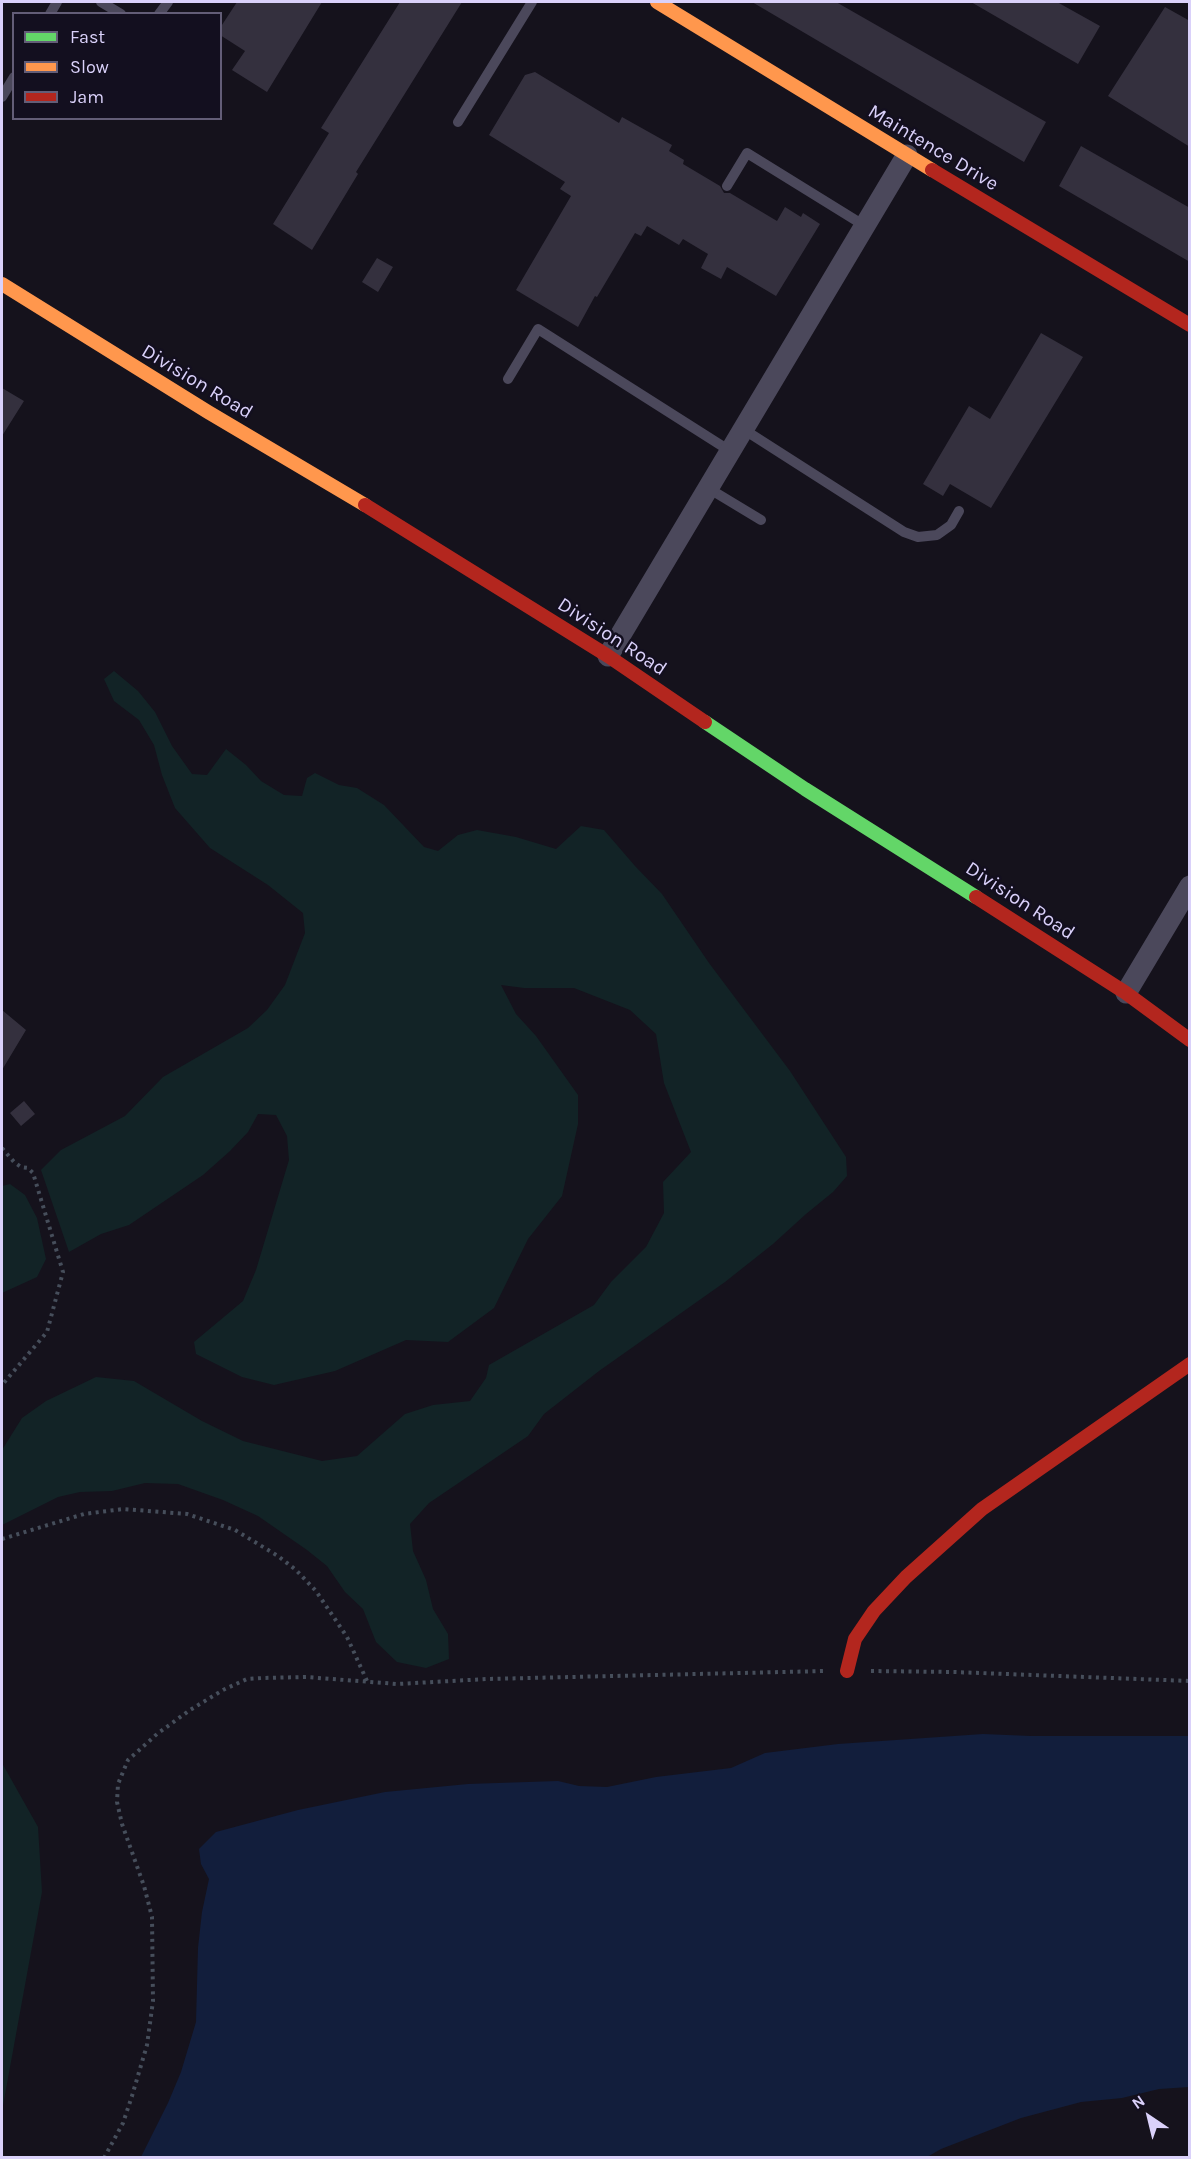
<!DOCTYPE html>
<html>
<head>
<meta charset="utf-8">
<style>
	body { margin:0 }
	#map { position:relative; width:1191px; height:2159px; overflow:hidden; background:#15121c; font-family:Karla,sans-serif }
	canvas { display:block }
	.frame { position:absolute; inset:0; border:3px solid #dad1fa; pointer-events:none }
	.legend { position:absolute; left:12px; top:12px; width:210px; height:108px; box-sizing:border-box; background:#130f1f; border:2px solid #635d77; margin:0; padding:8px 10px; list-style:none; font-size:18px; color:#dad1fa }
	.legend li { display:flex; align-items:center; gap:12px; height:30px }
	.legend b { width:30px; border:2px solid #635d77 }
	.north { position:absolute; left:1119px; top:2087px; width:60px; height:60px; -webkit-text-stroke:4px #130f1f; paint-order:stroke; rotate:325deg; font-size:16px; font-weight:700; line-height:24px; text-align:center; color:#dad1fa }
	.north::after { content:''; display:block; margin:auto; width:21px; height:27px; background:#dad1fa; clip-path:polygon(50% 0,100% 100%,50% 72%,0 100%) }
</style>
</head>
<body>
<div id="map">
<canvas width="1191" height="2159"></canvas>
<div class="frame"></div>
<ul class="legend">
<li><b style="height:8px;background:#63d668"></b>Fast</li>
<li><b style="height:8px;background:#ff974d"></b>Slow</li>
<li><b style="height:8px;background:#b3261e"></b>Jam</li>
</ul>
<div class="north">N</div>
</div>
<script>
const ctx = document.querySelector('canvas').getContext('2d');
ctx.lineJoin = 'round';
function fillPath(path, color) { ctx.fillStyle = color; ctx.fill(path, 'evenodd'); }
const poly = rows => new Path2D(rows.map(r => 'M' + r).join(''));
function strokePath(path, color, width, dash) { ctx.strokeStyle = color; ctx.lineWidth = width; ctx.lineCap = dash ? 'butt' : 'round'; ctx.setLineDash(dash || []); ctx.stroke(path); }
function drawText(font, color, halo, rows, align = 'center') {
  ctx.font = font + ' Karla,sans-serif'; ctx.lineWidth = 5; ctx.setLineDash([]); ctx.textBaseline = 'middle'; ctx.strokeStyle = halo; ctx.fillStyle = color; for (const [text, x, y, turn = 0] of rows) {
    ctx.save(); ctx.translate(x, y); ctx.rotate((+turn || 0) * Math.PI / 180); ctx.textAlign = isNaN(turn) ? turn : align; if (halo) ctx.strokeText(text, 0, 0); ctx.fillText(text, 0, 0); ctx.restore();
  }
}
const green = poly([
	[114,671,138,691,155,712,172,746,192,774,207,775,226,749,246,765,261,781,284,795,302,796,307,778,315,773,339,785,357,788,384,805,424,847,438,851,458,835,477,830,516,837,556,849,581,826,604,830,635,866,662,894,709,963,790,1071,846,1157,847,1176,833,1192,806,1214,773,1244,725,1282,599,1371,544,1414,528,1436,429,1503,410,1524,413,1551,426,1580,433,1609,448,1634,449,1659,426,1668,397,1662,376,1642,363,1609,345,1592,327,1566,307,1550,258,1516,223,1500,178,1484,145,1483,112,1491,80,1492,58,1497,2,1525,2,1450,22,1418,46,1401,96,1377,134,1381,202,1421,243,1441,322,1461,357,1456,405,1414,433,1405,470,1401,486,1378,489,1365,594,1305,611,1282,646,1247,664,1213,663,1182,691,1152,664,1083,656,1034,630,1010,574,988,524,988,501,985,516,1014,536,1036,578,1095,578,1124,562,1196,528,1239,494,1308,448,1342,406,1340,335,1371,274,1385,242,1377,196,1354,194,1342,243,1301,256,1270,289,1160,287,1136,276,1115,258,1114,248,1132,230,1151,203,1175,129,1225,101,1234,69,1252,41,1170,61,1150,125,1116,163,1077,248,1028,267,1010,285,985,305,933,303,913,268,885,210,848,175,808,162,775,154,745,139,720,114,701,104,679],
	[10,1184,25,1195,37,1218,46,1259,37,1277,2,1293,2,1186],
	[2,1763,38,1827,42,1892,2,2111]
]);
const water = poly([
	[983,1734,1031,1736,1189,1736,1189,2087,1159,2089,1122,2098,1081,2102,1021,2118,941,2149,927,2157,141,2157,168,2103,181,2072,196,2022,198,1948,202,1912,209,1879,201,1864,199,1849,216,1832,298,1810,385,1792,468,1784,558,1781,579,1786,607,1787,656,1777,731,1768,765,1753,838,1744]
]);
const building = poly([
	[237,2,322,2,267,92,232,70,245,51,220,35,220,28],
	[400,2,462,2,356,172,358,174,312,250,273,224,329,133,321,128],
	[752,2,836,2,1046,122,1024,162],
	[971,2,1057,2,1100,26,1078,64],
	[1165,7,1190,21,1190,147,1108,96],
	[535,72,619,123,622,117,672,145,669,151,684,160,683,164,720,186,724,193,730,193,777,221,785,207,801,217,803,213,820,224,776,296,727,267,721,279,701,268,708,254,683,239,679,245,647,226,641,236,635,233,597,297,595,296,578,327,516,290,571,196,560,189,565,182,489,135,525,75],
	[1081,146,1190,208,1190,262,1059,186],
	[377,258,393,267,378,292,362,282],
	[1041,333,1083,357,991,508,950,484,943,496,923,484,969,406,990,419],
	[2,388,24,401,2,436],
	[2,1010,26,1030,2,1070],
	[24,1101,35,1114,21,1126,10,1113]
]);
const path = poly([
	[2,1148,14,1162,21,1167,28,1168,33,1173,63,1272,47,1332,2,1385],
	[2,1539,84,1514,123,1509,187,1514,235,1530,278,1556,296,1570,316,1591,347,1637,367,1681],
	[871,1671,954,1672,1190,1681],
	[104,2158,123,2123,132,2096,147,2045,153,2001,152,1917,144,1886,122,1824,117,1802,118,1784,128,1760,157,1734,190,1710,223,1690,247,1679,263,1678,306,1677,397,1684,487,1679,824,1671]
]);
const lane = poly([
	[101,2,121,14],
	[50,14,57,2],
	[159,14,168,2],
	[2,97,14,77],
	[458,122,532,2],
	[727,186,747,153,865,226],
	[508,379,538,329,730,451],
	[743,429,904,532,918,537,937,535,951,525,959,511],
	[708,488,761,520]
]);
const street = poly([
	[608,656,907,155],
	[1126,993,1190,886]
]);
const fast = poly([
	[705,722,805,789,976,897]
]);
const slow = poly([
	[657,2,932,170],
	[2,284,208,412,365,505]
]);
const jam = poly([
	[932,170,1190,325],
	[365,505,608,656,705,722],
	[976,897,1126,993,1190,1040],
	[847,1671,855,1639,874,1611,906,1577,982,1509,1190,1364]
]);
const streetNames = [
	["Maintence Drive",933,148,31],
	["Division Road",197,382,31],
	["Division Road",612,637,33],
	["Division Road",1020,901,33]
];
fillPath(green, '#122326');
fillPath(water, '#121e3c');
fillPath(building, '#34303e');
strokePath(path, '#464e5b', 4, [3, 4.5]);
strokePath(lane, '#4b485b', 10);
strokePath(street, '#4b485b', 21);
strokePath(fast, '#63d668', 14);
strokePath(slow, '#ff974d', 14);
strokePath(jam, '#b3261e', 14);
drawText('20px', '#dad1fa', '#130f1f', streetNames);
</script>
</body>
</html>
